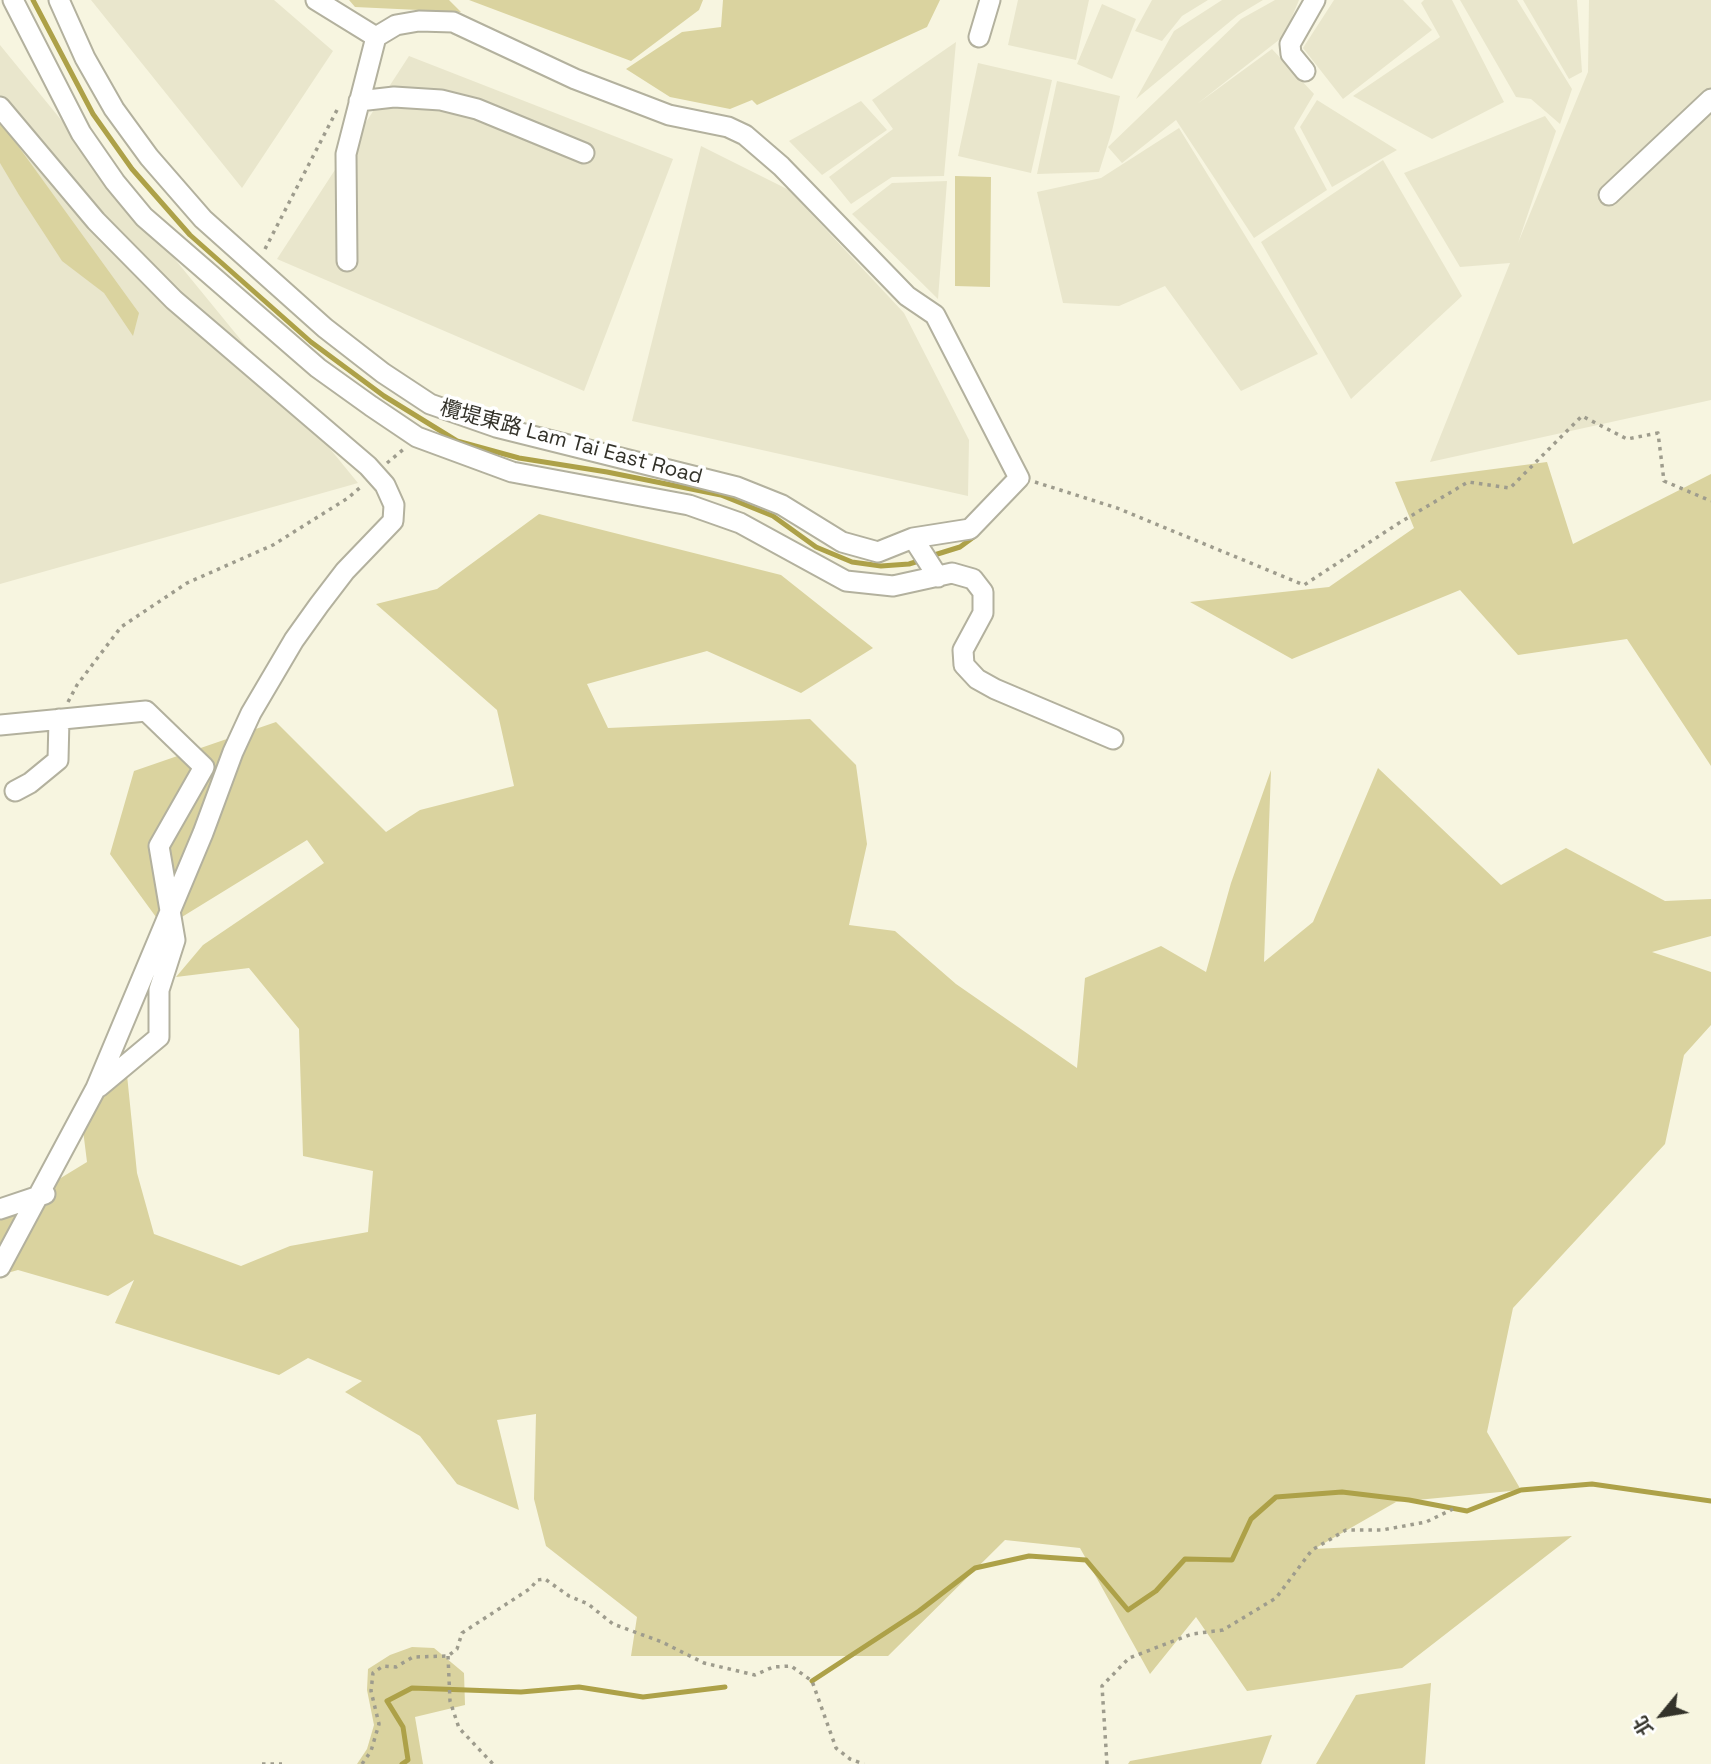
<!DOCTYPE html>
<html>
<head>
<meta charset="utf-8">
<style>
	body { margin:0 }
	#map { position:relative; width:1711px; height:1764px; overflow:hidden; background:#f7f5e0; font-family:"Space Grotesk","Noto Sans TC",sans-serif }
	canvas { display:block }
	.north { position:absolute; left:1627px; top:1680px; width:70px; height:70px; -webkit-text-stroke:5px #fff; paint-order:stroke; rotate:240deg; font-size:19px; font-weight:700; line-height:28px; text-align:center; color:#33322a }
	.north::after { content:''; display:block; margin:auto; width:24px; height:32px; background:#33322a; clip-path:polygon(50% 0,100% 100%,50% 72%,0 100%) }
</style>
</head>
<body>
<div id="map">
<canvas width="1711" height="1764"></canvas>
<div class="north">北</div>
</div>
<script>
const ctx = document.querySelector('canvas').getContext('2d');
ctx.lineJoin = 'round';
function fillPath(path, color) { ctx.fillStyle = color; ctx.fill(path, 'evenodd'); }
const poly = rows => new Path2D(rows.map(r => 'M' + r).join(''));
function strokePath(path, color, width, dash) { ctx.strokeStyle = color; ctx.lineWidth = width; ctx.lineCap = dash ? 'butt' : 'round'; ctx.setLineDash(dash || []); ctx.stroke(path); }
function drawText(font, color, halo, rows, align = 'center') {
  ctx.font = font + ' "Space Grotesk","Noto Sans TC",sans-serif'; ctx.lineWidth = 7; ctx.setLineDash([]); ctx.textBaseline = 'middle'; ctx.strokeStyle = halo; ctx.fillStyle = color; for (const [text, x, y, turn = 0] of rows) {
    ctx.save(); ctx.translate(x, y); ctx.rotate((+turn || 0) * Math.PI / 180); ctx.textAlign = isNaN(turn) ? turn : align; if (halo) ctx.strokeText(text, 0, 0); ctx.fillText(text, 0, 0); ctx.restore();
  }
}
const built = poly([
	[91,0,274,0,333,51,242,188],
	[1018,0,1089,0,1076,60,1008,45],
	[1152,0,1208,0,1182,16,1162,41,1135,31],
	[1222,0,1263,0,1238,15,1136,99,1174,31],
	[1275,0,1299,0,1284,36,1197,104,1272,49,1314,94,1294,128,1327,190,1254,238,1176,120,1122,163,1108,147,1241,19],
	[1334,0,1403,0,1432,30,1343,99,1303,48],
	[1424,0,1452,0,1504,102,1432,139,1353,96,1440,37,1421,3],
	[1460,0,1517,0,1572,89,1560,124,1531,99,1516,97],
	[1523,0,1577,0,1582,72,1569,79],
	[1589,0,1711,0,1711,400,1430,462,1510,263,1460,267,1404,173,1545,116,1556,131,1518,243,1588,72],
	[1102,4,1136,19,1112,79,1077,64],
	[956,42,944,176,892,177,851,204,829,177,893,129,872,100],
	[0,45,142,219,358,483,0,584],
	[409,56,673,159,584,391,277,259],
	[978,63,1052,80,1031,173,958,156],
	[1057,81,1120,96,1112,131,1099,172,1037,174],
	[1317,100,1397,150,1332,187,1300,127],
	[861,101,887,130,822,175,789,141],
	[1179,128,1318,354,1241,391,1165,286,1119,306,1063,303,1037,192,1101,178],
	[701,146,789,190,904,313,969,440,968,496,632,421],
	[1383,160,1462,296,1351,399,1261,242],
	[947,181,938,299,852,214,892,183]
]);
const green = poly([
	[349,0,449,0,461,12,355,7],
	[469,0,703,0,699,10,631,61],
	[723,0,940,0,927,27,757,105,752,100,730,109,670,97,626,69,682,32,721,27],
	[0,121,139,313,133,336,104,293,62,261,19,195,0,163],
	[955,176,991,177,990,287,955,286],
	[1547,462,1573,544,1711,474,1711,766,1627,639,1518,655,1460,590,1292,659,1190,602,1329,587,1414,528,1395,482],
	[539,514,781,575,873,648,801,693,707,651,587,684,608,728,810,719,856,765,867,844,849,925,895,931,956,984,1077,1068,1085,978,1161,946,1206,972,1231,883,1271,770,1264,962,1313,922,1378,768,1501,885,1566,848,1665,901,1711,899,1711,936,1652,952,1711,972,1711,1025,1684,1055,1665,1144,1513,1308,1487,1432,1521,1490,1396,1502,1314,1549,1572,1536,1402,1668,1247,1691,1196,1617,1150,1674,1080,1548,1005,1540,888,1656,631,1656,637,1617,546,1546,534,1499,536,1414,497,1420,519,1510,457,1484,420,1436,345,1392,362,1381,308,1358,279,1375,115,1323,134,1280,108,1296,18,1270,0,1275,0,1215,87,1162,80,1106,127,1075,137,1173,154,1234,241,1266,290,1246,368,1232,373,1171,303,1156,299,1029,249,968,176,977,203,945,324,863,307,840,164,928,110,854,134,771,276,722,386,832,420,810,514,786,497,710,376,604,437,589],
	[412,1647,434,1648,464,1673,465,1705,415,1717,423,1764,357,1764,367,1749,374,1725,367,1690,368,1669,390,1655],
	[1431,1683,1425,1764,1316,1764,1356,1695],
	[1272,1735,1261,1764,1128,1764,1130,1761]
]);
const stream = poly([
	[33,0,93,114,132,169,190,235,311,342,384,396,457,441,519,458,607,472,721,495,773,516,816,547,852,562,881,566,909,564,922,560],
	[931,556,960,547,975,536],
	[812,1681,919,1611,975,1568,1029,1556,1086,1560,1128,1610,1156,1591,1185,1559,1232,1560,1251,1519,1276,1497,1342,1492,1409,1500,1467,1511,1521,1490,1592,1484,1711,1501],
	[402,1764,408,1760,403,1727,387,1701,412,1688,521,1692,579,1687,643,1697,725,1687]
]);
const path = poly([
	[265,249,337,110],
	[387,463,405,448],
	[1035,482,1117,508,1304,585,1399,523,1468,482,1510,488,1582,416,1627,439,1658,433,1664,481,1711,501],
	[68,702,77,685,121,627,187,583,273,545,348,498,363,485],
	[448,1656,450,1701,459,1728,493,1764],
	[262,1764,282,1764],
	[362,1764,371,1751,379,1724,371,1691,373,1673,383,1666,396,1667,413,1657,448,1656,457,1649,462,1633,531,1588,537,1580,545,1579,569,1596,588,1604,613,1624,662,1642,704,1663,755,1675,773,1667,791,1666,812,1681,836,1748,850,1759,864,1764],
	[1107,1764,1102,1686,1129,1658,1192,1634,1223,1630,1276,1598,1312,1550,1346,1530,1382,1530,1426,1522,1453,1509]
]);
const minor = poly([
	[13,0,81,133,115,182,144,217,318,368,371,406,417,437,512,472,689,505,740,523,846,581,893,586,952,573,973,579,983,592,983,613,963,650,964,665,977,679,995,689,1113,739],
	[59,0,85,58,114,109,149,157,203,219,325,328,383,373,430,404,496,427,737,487,782,505,842,542,878,552,913,538,970,529,1019,478,935,315,907,296,781,166,745,135,728,127,669,115,575,79,453,22,419,21,396,25,376,37,346,154,347,261],
	[316,0,376,37],
	[979,37,990,0],
	[1305,71,1291,54,1290,44,1315,0],
	[359,101,394,97,441,100,477,109,584,153],
	[0,107,96,221,174,300,368,466,385,485,394,505,393,521,345,571,319,605,294,640,251,713,233,752,203,833,96,1088,0,1267],
	[1609,195,1711,99],
	[913,538,938,577],
	[0,725,146,711,204,767,159,846,175,940,159,990,159,1037,99,1087],
	[15,791,30,783,58,760,59,719],
	[0,1209,45,1194]
]);
const streetNames = [
	["欖堤東路 Lam Tai East Road",571,443,15]
];
fillPath(built, '#e9e6cc');
fillPath(green, '#dad39f');
strokePath(stream, '#ada148', 5);
strokePath(minor, '#b3b19e', 23);
strokePath(path, '#9e9c8d', 3.5, [3.5, 5]);
strokePath(minor, '#fff', 19);
drawText('21px', '#33322a', '#fff', streetNames);
</script>
</body>
</html>
